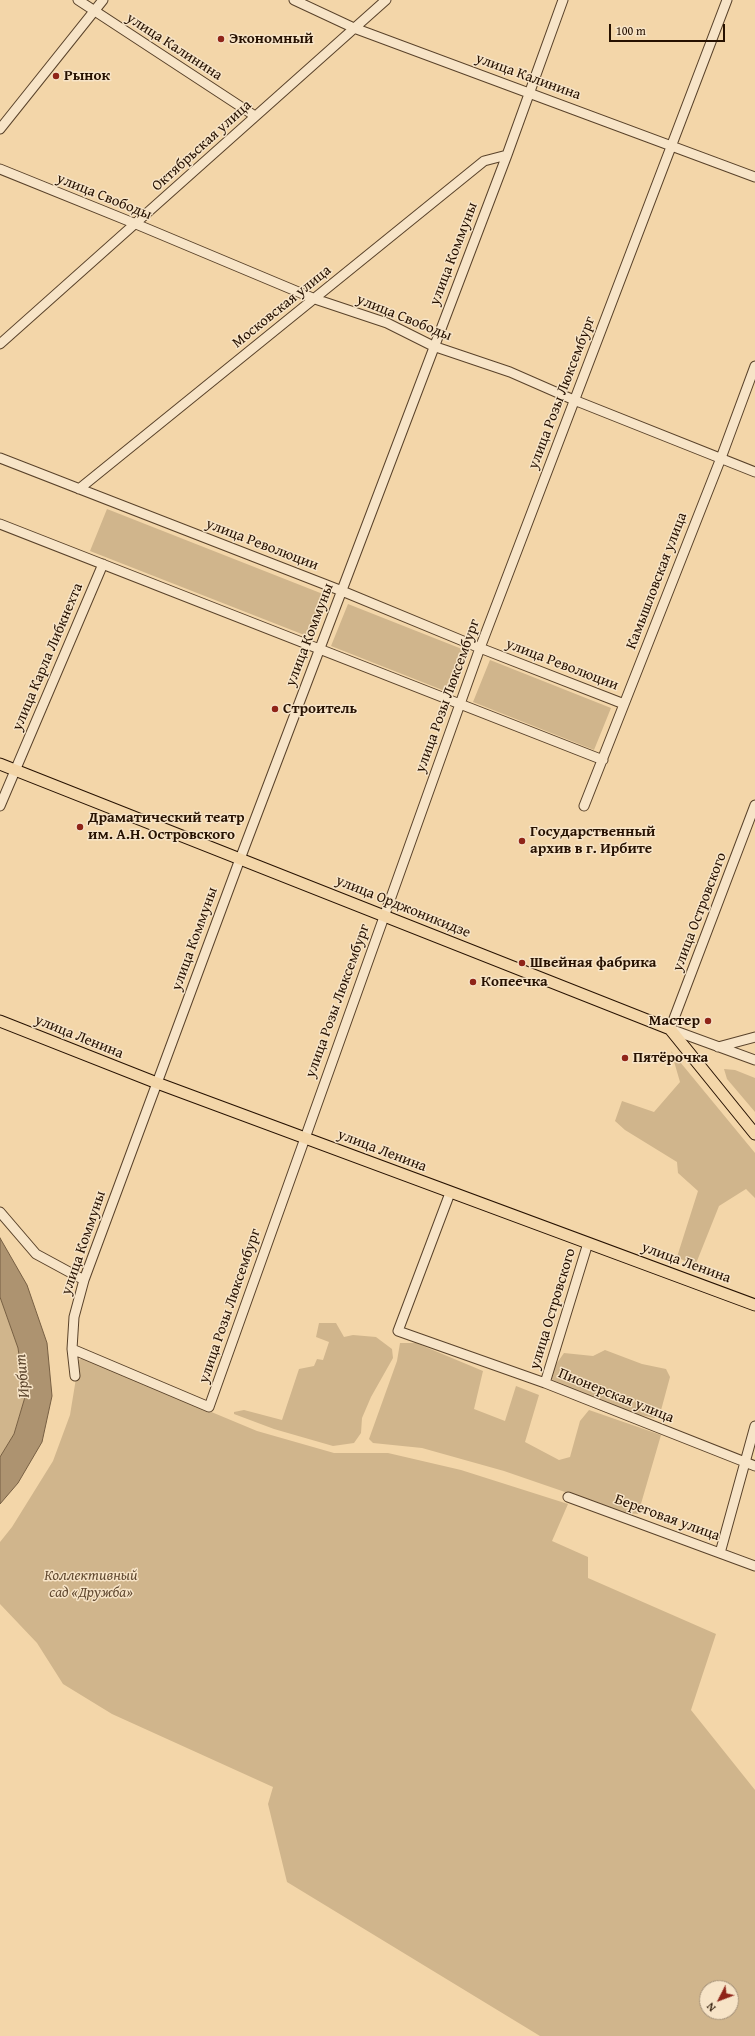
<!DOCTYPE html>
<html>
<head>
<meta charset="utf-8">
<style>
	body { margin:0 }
	#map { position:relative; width:755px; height:2036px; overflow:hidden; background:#f3d6a9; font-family:"Gentium Book Plus",serif }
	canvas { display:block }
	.north { position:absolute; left:699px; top:1980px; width:40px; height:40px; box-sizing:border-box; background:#f7e4c7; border:1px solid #a39077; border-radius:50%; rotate:228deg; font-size:11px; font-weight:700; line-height:16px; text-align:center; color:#261100 }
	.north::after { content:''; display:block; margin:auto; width:14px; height:18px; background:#8f2418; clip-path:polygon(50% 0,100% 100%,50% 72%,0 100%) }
	.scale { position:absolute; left:609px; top:24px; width:116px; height:18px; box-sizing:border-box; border:2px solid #261100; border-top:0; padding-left:5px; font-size:12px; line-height:14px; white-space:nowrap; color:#261100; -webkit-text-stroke:3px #f7e4c7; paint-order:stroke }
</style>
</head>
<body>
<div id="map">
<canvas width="755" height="2036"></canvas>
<div class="north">N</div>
<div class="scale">100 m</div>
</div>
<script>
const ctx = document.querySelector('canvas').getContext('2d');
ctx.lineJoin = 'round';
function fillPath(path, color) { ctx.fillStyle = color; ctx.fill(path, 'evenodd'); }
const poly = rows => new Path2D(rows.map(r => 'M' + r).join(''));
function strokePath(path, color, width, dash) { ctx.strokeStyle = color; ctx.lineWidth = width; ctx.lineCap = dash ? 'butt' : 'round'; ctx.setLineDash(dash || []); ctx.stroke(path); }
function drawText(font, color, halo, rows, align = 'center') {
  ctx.font = font + ' "Gentium Book Plus",serif'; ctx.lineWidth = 3; ctx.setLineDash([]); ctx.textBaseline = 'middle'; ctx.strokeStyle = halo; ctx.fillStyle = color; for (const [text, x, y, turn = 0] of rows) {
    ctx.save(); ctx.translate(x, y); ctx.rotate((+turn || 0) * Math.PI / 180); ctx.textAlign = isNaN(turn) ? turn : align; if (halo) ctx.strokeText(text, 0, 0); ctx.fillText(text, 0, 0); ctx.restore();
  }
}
const green = poly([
	[107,509,328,596,312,638,90,551],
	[348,604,467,651,450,693,331,646],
	[490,660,611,708,594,750,473,702],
	[671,1051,755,1153,755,1198,746,1189,719,1206,695,1266,677,1257,698,1191,678,1173,677,1162,625,1130,615,1121,622,1101,654,1112,680,1082],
	[724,1069,735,1070,755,1078,755,1112,727,1079],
	[0,1297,18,1348,25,1397,14,1434,0,1457],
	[319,1323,336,1323,344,1337,353,1335,376,1337,392,1349,393,1358,371,1397,362,1418,361,1433,354,1443,333,1446,274,1429,234,1414,234,1412,244,1410,282,1420,299,1369,314,1366,317,1359,323,1360,329,1342,316,1337],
	[400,1343,416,1343,483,1371,474,1409,505,1421,516,1386,539,1395,525,1442,559,1460,570,1457,580,1421,589,1410,661,1435,638,1514,626,1513,504,1471,422,1448,373,1443,369,1439,397,1361],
	[605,1350,642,1364,666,1369,670,1377,660,1414,654,1418,636,1414,556,1384,551,1378,552,1370,564,1353,593,1356],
	[82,1358,257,1431,334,1453,388,1453,461,1470,568,1504,552,1541,588,1557,588,1578,716,1634,691,1710,755,1790,755,2036,540,2036,287,1882,268,1804,273,1787,112,1714,63,1684,37,1643,0,1604,0,1542,12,1527,53,1461,70,1415,79,1360],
	[707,1988,731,1988,731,2012,707,2012]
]);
const water = poly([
	[0,1238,27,1285,47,1343,52,1396,42,1442,18,1483,0,1504,0,1457,14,1434,25,1397,18,1348,0,1297,0,1238]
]);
const minor = poly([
	[78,0,255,116],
	[294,0,354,28,755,177],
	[0,129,103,0],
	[0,169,136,224,315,299,387,323,433,346,510,372,574,400,755,472],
	[0,344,386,0],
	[0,458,342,591,480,648,624,704],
	[79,489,484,161,507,155],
	[0,524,603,760],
	[755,805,670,1029,755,1060],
	[0,806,103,564],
	[584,806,721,458,755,366],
	[718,1047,755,1037],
	[450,1193,398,1331,545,1383,755,1466],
	[0,1212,36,1254,84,1280],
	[72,1349,209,1407,480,648,727,0],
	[75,1376,72,1349,74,1317,84,1280,240,859,507,155,563,0],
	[545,1383,588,1243],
	[568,1497,755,1566],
	[720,1553,755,1426]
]);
const major = poly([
	[0,764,670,1029,755,1134],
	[0,1021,157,1083,755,1305]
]);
const markers = [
	[221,39,4,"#8f2418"],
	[56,76,4,"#8f2418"],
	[275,709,4,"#8f2418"],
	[80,827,4,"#8f2418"],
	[522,841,4,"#8f2418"],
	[522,963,4,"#8f2418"],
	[473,982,4,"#8f2418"],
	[708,1021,4,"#8f2418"],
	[625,1058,4,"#8f2418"]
];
const poiNames = [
	["Экономный",229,39],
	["Рынок",64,76],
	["Строитель",283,709],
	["Драматический театр",88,818],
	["им. А.Н. Островского",88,835],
	["Государственный",530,832],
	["архив в г. Ирбите",530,849],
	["Швейная фабрика",530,963],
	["Копеечка",481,982],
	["Мастер",700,1021,"right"],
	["Пятёрочка",633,1058]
];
const streetNames = [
	["улица Калинина",174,47,33],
	["улица Калинина",528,77,20],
	["Октябрьская улица",202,146,-42],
	["улица Свободы",104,197,22],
	["улица Коммуны",454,254,-69],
	["Московская улица",282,307,-39],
	["улица Свободы",404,318,22],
	["улица Розы Люксембург",562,393,-69],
	["улица Революции",262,545,21],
	["Камышловская улица",657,581,-69],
	["улица Коммуны",310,635,-69],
	["улица Карла Либкнехта",48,657,-67],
	["улица Революции",562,665,21],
	["улица Розы Люксембург",448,696,-70],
	["улица Орджоникидзе",403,907,22],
	["улица Островского",700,912,-69],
	["улица Коммуны",195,939,-70],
	["улица Розы Люксембург",338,1001,-70],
	["улица Ленина",79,1037,22],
	["улица Ленина",382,1151,21],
	["улица Коммуны",84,1243,-71],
	["улица Ленина",686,1263,20],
	["улица Розы Люксембург",230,1306,-71],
	["улица Островского",553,1309,-73],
	["Пионерская улица",616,1396,22],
	["Береговая улица",667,1518,20]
];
const parkNames = [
	["Коллективный",91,1576],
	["сад «Дружба»",91,1593]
];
const waterNames = [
	["Ирбит",23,1376,-95]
];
fillPath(green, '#d0b58c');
fillPath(water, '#ad9370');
strokePath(water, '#775f43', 1);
strokePath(minor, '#59422a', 11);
strokePath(major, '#261100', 13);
strokePath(minor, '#f7e4c7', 9);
strokePath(major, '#f3d6a9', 11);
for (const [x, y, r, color] of markers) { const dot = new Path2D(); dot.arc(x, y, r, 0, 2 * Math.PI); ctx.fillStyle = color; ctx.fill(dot); strokePath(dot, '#f7e4c7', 1.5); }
drawText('bold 15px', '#261100', '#f7e4c7', poiNames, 'left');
drawText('15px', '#261100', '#f7e4c7', streetNames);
drawText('italic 15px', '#624a31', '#f7e4c7', parkNames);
drawText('italic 16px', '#5c452d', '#f7e4c7', waterNames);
</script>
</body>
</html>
